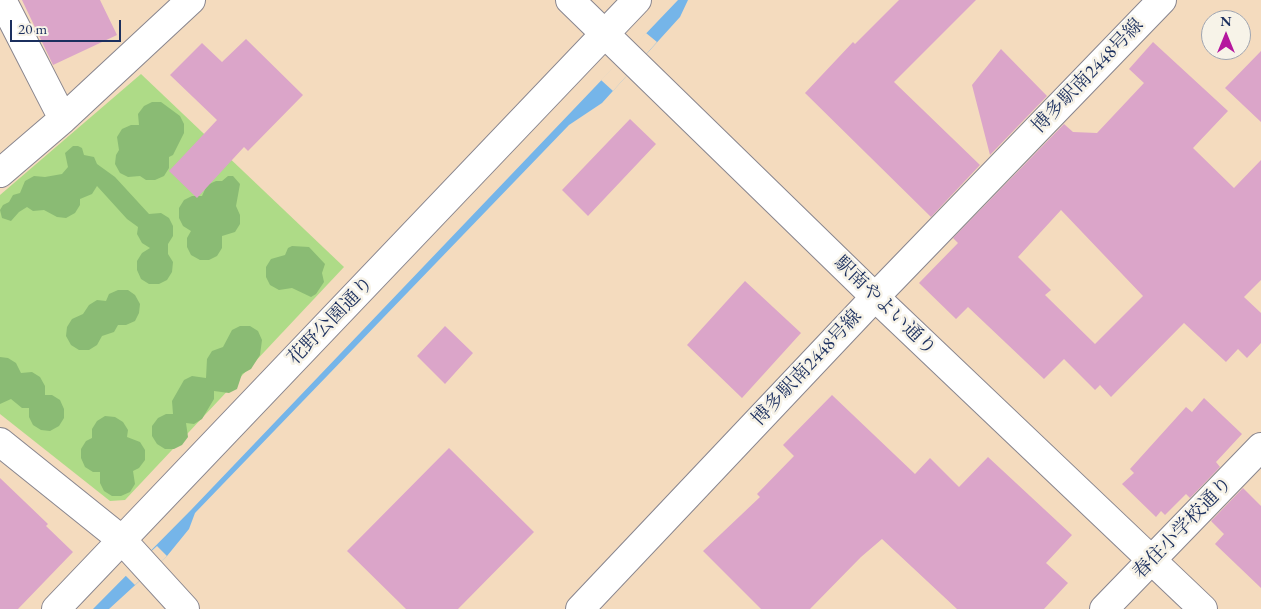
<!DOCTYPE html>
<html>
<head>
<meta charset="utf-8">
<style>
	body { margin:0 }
	#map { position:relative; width:1261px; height:609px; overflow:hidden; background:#f4dbbe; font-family:"EB Garamond",serif }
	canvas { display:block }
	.north { position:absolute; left:1201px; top:10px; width:50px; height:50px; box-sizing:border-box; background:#f7f3e8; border:1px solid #9fa5b1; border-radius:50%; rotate:0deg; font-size:14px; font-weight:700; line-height:20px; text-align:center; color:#1b2f5e }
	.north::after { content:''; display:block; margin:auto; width:18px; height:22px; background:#b5179e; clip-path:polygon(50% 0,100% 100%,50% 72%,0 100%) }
	.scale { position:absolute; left:10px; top:20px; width:111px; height:22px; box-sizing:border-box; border:2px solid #1b2f5e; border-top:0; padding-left:6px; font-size:15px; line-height:18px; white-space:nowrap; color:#1b2f5e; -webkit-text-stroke:4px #f7f3e8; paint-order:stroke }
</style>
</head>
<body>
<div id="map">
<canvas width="1261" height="609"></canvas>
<div class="north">N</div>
<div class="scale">20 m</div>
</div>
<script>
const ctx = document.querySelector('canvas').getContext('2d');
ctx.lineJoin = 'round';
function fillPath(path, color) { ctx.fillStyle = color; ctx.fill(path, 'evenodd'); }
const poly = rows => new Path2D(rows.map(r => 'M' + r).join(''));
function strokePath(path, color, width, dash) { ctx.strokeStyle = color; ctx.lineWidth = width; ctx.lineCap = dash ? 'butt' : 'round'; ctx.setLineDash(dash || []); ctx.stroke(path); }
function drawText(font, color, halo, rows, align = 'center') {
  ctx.font = font + ' "EB Garamond","Noto Serif JP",serif'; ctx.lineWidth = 5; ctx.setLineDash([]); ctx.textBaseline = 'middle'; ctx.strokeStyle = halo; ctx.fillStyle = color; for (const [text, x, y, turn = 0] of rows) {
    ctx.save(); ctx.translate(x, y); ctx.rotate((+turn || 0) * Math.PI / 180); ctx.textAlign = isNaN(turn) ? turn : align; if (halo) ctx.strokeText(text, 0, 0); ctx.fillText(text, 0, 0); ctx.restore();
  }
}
const green = poly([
	[141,74,344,267,125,500,110,501,0,414,0,195]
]);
const forest = poly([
	[152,102,161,102,180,116,184,124,184,133,173,155,169,157,169,168,164,176,155,180,146,180,140,176,128,177,120,173,115,164,116,155,119,150,117,137,122,129,131,125,139,125,138,114,144,106],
	[73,146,78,146,82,148,84,155,94,157,97,164,115,177,149,214,161,213,169,218,173,226,173,236,168,244,168,254,173,262,172,272,167,280,159,284,149,284,141,279,137,270,137,261,142,253,150,248,142,243,137,234,138,227,127,219,97,186,92,194,80,199,80,205,75,213,66,218,57,217,44,210,33,211,27,207,19,212,11,221,2,218,0,210,3,205,9,202,13,195,20,193,25,181,34,176,45,177,62,174,68,167,65,153],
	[228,176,233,176,240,184,236,206,240,215,240,224,235,232,222,236,222,248,217,256,209,260,200,260,191,255,187,247,187,238,191,231,183,226,179,218,179,208,184,200,192,196,202,196,207,185,216,181,222,181],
	[292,246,309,247,325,264,322,273,324,282,316,294,311,297,292,288,279,290,270,285,266,277,266,267,271,259,285,255,288,248],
	[118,290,128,290,135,295,140,304,139,313,135,321,126,325,118,325,114,332,102,336,97,345,89,350,79,350,71,345,66,336,67,327,72,319,83,314,89,305,97,300,106,301,109,294],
	[240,326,250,326,258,331,262,340,260,355,251,369,242,374,237,389,229,393,214,391,214,399,202,419,194,424,186,423,188,437,182,445,174,449,165,449,157,444,152,436,152,426,158,418,166,414,173,414,172,401,184,380,192,376,206,378,207,359,212,351,223,347,232,330],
	[0,357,8,358,16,363,21,373,32,372,40,377,45,386,45,395,52,395,60,400,64,409,64,418,59,426,50,431,41,430,33,425,29,417,29,408,22,408,11,399,0,404],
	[105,416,115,417,123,422,128,430,127,437,140,442,145,450,145,460,139,468,133,471,135,484,130,492,121,496,112,496,104,491,100,483,100,472,93,472,85,467,81,458,81,449,86,441,92,438,92,429,97,421]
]);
const water = poly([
	[678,0,688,0,680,17,602,103,569,125,195,513,189,529,167,556,109,609,93,609,191,510]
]);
const pier = poly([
	[646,33,657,42,613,91,601,80],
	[157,546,167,556,135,585,125,575]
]);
const building = poly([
	[22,0,100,0,117,35,53,65],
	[899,0,976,0,894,82,980,165,931,217,805,93,853,42,855,44],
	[246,39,303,95,248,151,244,147,197,198,169,171,217,120,170,75,202,43,222,62],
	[1153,42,1228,111,1193,148,1234,188,1261,160,1261,280,1244,297,1261,313,1261,343,1247,358,1238,349,1226,362,1184,323,1111,397,1100,385,1095,390,1064,359,1044,379,968,307,956,319,919,283,958,243,953,238,1064,124,1073,132,1097,133,1144,83,1129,69],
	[1061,210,1143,296,1095,344,1045,295,1051,290,1018,257],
	[1001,49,1047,96,990,155,972,85],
	[1261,51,1261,122,1225,88],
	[630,119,656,144,588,216,562,190],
	[745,281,801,333,742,398,687,345],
	[445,326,473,353,445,384,417,356],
	[832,395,915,474,930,458,959,487,988,457,1072,535,1046,563,1068,583,1044,609,957,609,882,539,861,557,810,609,761,609,703,551,760,497,757,494,794,456,783,445],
	[1204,398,1242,434,1216,462,1220,467,1190,498,1186,494,1165,515,1161,511,1156,517,1122,484,1134,473,1130,469,1186,407,1192,412],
	[449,448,534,532,458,609,406,609,347,551],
	[0,478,48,524,46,526,73,552,18,609,0,609],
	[1243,488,1261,506,1261,588,1215,544,1224,534,1211,521]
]);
const minor = poly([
	[2,0,63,119],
	[0,173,63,119,191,0],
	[0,442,122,540,185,609],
	[56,609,637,0],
	[580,609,875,297,1162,0],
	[1104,609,1261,447]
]);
const tertiary = poly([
	[570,0,875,297,1203,609]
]);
const streetNames = [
	["博多駅南2448号線",1088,76,-46],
	["駅南やよい通り",885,306,44],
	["花野公園通り",331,321,-46],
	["博多駅南2448号線",807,368,-47],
	["春住小学校通り",1183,528,-46]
];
fillPath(green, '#aedb87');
fillPath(forest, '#8abb74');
fillPath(water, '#75b5e9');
fillPath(pier, '#f4dbbe');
fillPath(building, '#dba5c9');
strokePath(minor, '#88858e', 30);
strokePath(tertiary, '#88858e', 30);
strokePath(minor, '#fff', 28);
strokePath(tertiary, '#fff', 28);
drawText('19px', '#1b2f5e', '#f7f3e8', streetNames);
</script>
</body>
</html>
